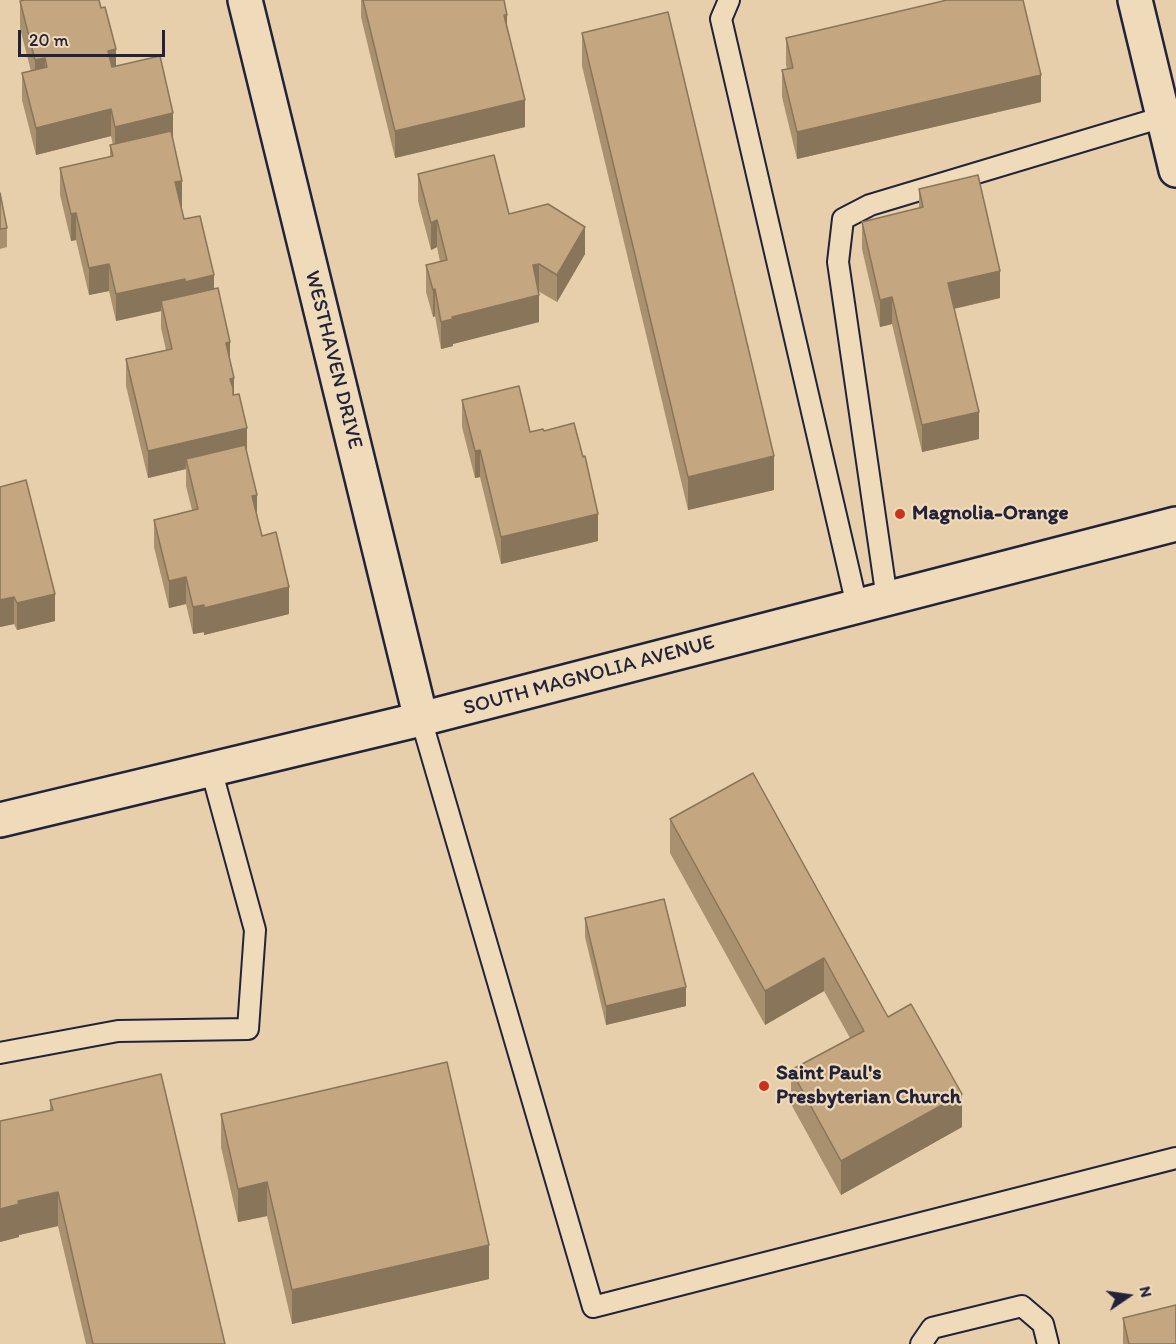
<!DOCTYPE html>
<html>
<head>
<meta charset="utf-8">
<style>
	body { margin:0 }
	#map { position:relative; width:1176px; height:1344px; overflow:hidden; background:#e6cfaa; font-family:Itim,sans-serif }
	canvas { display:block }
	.north { position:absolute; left:1098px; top:1266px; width:60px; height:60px; -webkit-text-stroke:4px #efdbb9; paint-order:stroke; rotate:77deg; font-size:16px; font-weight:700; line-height:24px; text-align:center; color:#22223b }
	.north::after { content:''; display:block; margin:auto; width:21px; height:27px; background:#22223b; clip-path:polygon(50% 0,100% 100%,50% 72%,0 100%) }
	.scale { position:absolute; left:18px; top:30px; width:147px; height:27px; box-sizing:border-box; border:3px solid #22223b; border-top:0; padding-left:8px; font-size:18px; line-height:21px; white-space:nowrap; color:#22223b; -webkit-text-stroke:4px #efdbb9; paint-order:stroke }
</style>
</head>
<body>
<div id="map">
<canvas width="1176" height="1344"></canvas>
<div class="north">N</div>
<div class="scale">20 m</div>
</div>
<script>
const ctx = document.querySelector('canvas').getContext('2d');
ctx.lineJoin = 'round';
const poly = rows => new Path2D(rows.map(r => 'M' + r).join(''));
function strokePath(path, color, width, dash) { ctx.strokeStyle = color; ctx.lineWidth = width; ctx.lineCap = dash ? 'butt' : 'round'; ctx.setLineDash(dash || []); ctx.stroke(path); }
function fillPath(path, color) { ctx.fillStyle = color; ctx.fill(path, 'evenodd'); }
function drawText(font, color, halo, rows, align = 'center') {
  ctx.font = font + ' Itim,sans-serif'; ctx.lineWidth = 4.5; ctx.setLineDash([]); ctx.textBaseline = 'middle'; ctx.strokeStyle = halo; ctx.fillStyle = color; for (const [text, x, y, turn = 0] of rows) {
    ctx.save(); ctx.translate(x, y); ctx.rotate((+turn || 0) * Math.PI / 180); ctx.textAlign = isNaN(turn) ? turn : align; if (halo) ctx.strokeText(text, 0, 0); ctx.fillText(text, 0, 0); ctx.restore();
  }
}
const service = poly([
	[729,0,721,19,857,606],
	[887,599,838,262,843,219,870,205,1163,117],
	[421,719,593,1307,1176,1158],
	[0,1053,118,1031,248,1029,255,930,211,769],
	[921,1344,932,1328,1022,1306,1043,1324,1048,1344]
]);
const minor = poly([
	[245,0,421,719]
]);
const tertiary = poly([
	[1135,0,1176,170]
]);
const secondary = poly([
	[0,820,421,719,1176,524]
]);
const wall = poly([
	[361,0,504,0,507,28,525,127,395,158,361,17],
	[20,1,116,67,173,140,182,208,181,208,184,219,214,289,230,364,234,395,247,453,257,515,262,536,289,614,204,635,204,632,193,634,186,604,169,608,154,547,154,520,192,510,186,486,186,469,148,478,126,386,126,359,166,350,161,328,161,311,116,321,109,291,89,295,76,240,71,241,60,195,60,168,110,157,110,145,113,145,111,136,36,155,22,100,22,73,31,71,20,28],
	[582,33,774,490,688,510,582,66],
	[786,38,1041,102,797,159,782,97,782,70,787,69,786,65],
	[418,174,509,214,585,254,557,302,538,291,539,322,453,344,453,346,441,349,435,316,433,317,426,292,426,265,440,262,437,247,431,250,418,201],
	[919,189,1000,298,954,309,979,439,922,452,892,324,880,327,862,249,862,222,919,208],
	[0,193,7,228,7,247,0,249],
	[462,400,530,432,598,541,501,564,480,477,475,478,462,427],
	[0,487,55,621,17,630,14,624,0,627],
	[670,819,888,1017,962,1127,841,1195,791,1104,791,1070,850,1038,824,991,765,1025,670,853],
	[585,918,686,1006,606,1025,585,937],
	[50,1100,225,1344,86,1344,58,1226,19,1235,19,1237,0,1242,0,1121,50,1111],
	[221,1114,489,1279,292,1324,267,1216,238,1222,221,1147],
	[1123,1318,1176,1344,1123,1344]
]);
const shadedWall = poly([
	[504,15,507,15,507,42],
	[116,49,116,76,108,78,108,51],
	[45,58,45,85,35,87,35,60],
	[1041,75,1041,102,797,159,797,132],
	[525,100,525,127,395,158,395,131],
	[111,109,111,136,36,155,36,128],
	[173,113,173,140,115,154,115,127],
	[182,181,182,208,175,209,175,182],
	[76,213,76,240,71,241,71,214],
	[437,220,437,247,431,250,431,223],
	[585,227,585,254,557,302,557,275],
	[109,264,109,291,89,295,89,268],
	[539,264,539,291,533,292,533,265],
	[1000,271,1000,298,948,310,948,283],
	[214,275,214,302,185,309,185,282],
	[185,279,185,306,161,301,161,311,116,321,116,294],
	[435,289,435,316,433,317,433,290],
	[539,295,539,322,453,344,453,346,441,349,441,322,452,317],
	[892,297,892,324,880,327,880,300],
	[230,342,230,369,226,343],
	[234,378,234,405,230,379],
	[979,412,979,439,922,452,922,425],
	[247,428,247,455,186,459,186,469,148,478,148,451],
	[480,450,480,477,475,478,475,451],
	[774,456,774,490,688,510,688,477],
	[257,495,257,522,252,496],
	[598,514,598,541,501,564,501,537],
	[186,577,186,604,169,608,169,581],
	[289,587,289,614,204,635,204,608],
	[55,594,55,621,17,630,17,603],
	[14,597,14,624,0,627,0,600],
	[204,605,204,632,193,634,193,607],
	[824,958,824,991,765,1025,765,991],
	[686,987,686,1006,606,1025,606,1006],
	[962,1094,962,1127,841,1195,841,1161],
	[267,1182,267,1216,238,1222,238,1189],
	[58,1192,58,1226,19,1235,19,1237,0,1242,0,1209,18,1201],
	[489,1245,489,1279,292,1324,292,1290]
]);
const building = poly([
	[25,0,99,0,101,8,105,7,116,49,108,51,112,67,160,56,173,113,115,127,111,109,36,128,22,73,47,67,45,58,35,60,20,1,25,0],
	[363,0,504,0,507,15,504,15,525,100,395,131,363,0],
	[947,0,1023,0,1041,75,797,132,782,70,793,68,786,38,947,0],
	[668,12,774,456,688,477,582,33,668,12],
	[171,131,182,181,175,182,184,219,200,216,214,275,185,282,185,279,116,294,109,264,89,268,76,213,71,214,60,168,113,156,110,145,171,131],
	[494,155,509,214,548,204,585,227,557,275,539,264,533,265,539,295,452,317,453,319,441,322,435,289,433,290,426,265,447,260,437,220,431,223,418,174,494,155],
	[978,175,1000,271,948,283,979,412,922,425,892,297,880,300,862,222,923,207,919,189,978,175],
	[0,193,7,228,0,229,0,193],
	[218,288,230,342,226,343,234,378,230,379,233,388,233,395,239,394,247,428,148,451,126,359,172,349,161,301,218,288],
	[519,386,530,432,543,429,544,431,574,423,583,457,585,456,598,514,501,537,480,450,475,451,462,400,519,386],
	[245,445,257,495,252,496,262,536,276,532,289,587,204,608,204,605,193,607,186,577,169,581,154,520,198,509,186,459,245,445],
	[26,480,55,594,17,603,14,597,0,600,0,487,26,480],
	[753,773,888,1017,911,1004,962,1094,841,1161,791,1070,864,1031,824,958,765,991,670,819,753,773],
	[664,899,686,987,606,1006,585,918,664,899],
	[447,1062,489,1245,292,1290,267,1182,238,1189,221,1114,447,1062],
	[161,1074,225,1344,93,1344,58,1192,18,1201,19,1204,0,1209,0,1121,53,1110,50,1100,161,1074],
	[1176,1305,1176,1344,1129,1344,1123,1318,1176,1305]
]);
const markers = [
	[900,514,6,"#c8321e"],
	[764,1086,6,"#c8321e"]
];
const streetNames = [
	["WESTHAVEN DRIVE",333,360,76],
	["SOUTH MAGNOLIA AVENUE",589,676,-15]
];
const poiNames = [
	["Magnolia-Orange",912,514],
	["Saint Paul's",776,1074],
	["Presbyterian Church",776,1098]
];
strokePath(service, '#22223b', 24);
strokePath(minor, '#22223b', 38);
strokePath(tertiary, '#22223b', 38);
strokePath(secondary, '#22223b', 38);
strokePath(service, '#efdbb9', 20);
strokePath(minor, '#efdbb9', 33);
strokePath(tertiary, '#efdbb9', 33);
strokePath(secondary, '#efdbb9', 33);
fillPath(wall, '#a9906e');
fillPath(shadedWall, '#89755a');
fillPath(building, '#c4a780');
strokePath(building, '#89755a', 1.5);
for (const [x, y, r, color] of markers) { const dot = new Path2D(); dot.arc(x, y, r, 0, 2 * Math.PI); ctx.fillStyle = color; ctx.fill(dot); strokePath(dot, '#efdbb9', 2); }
drawText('21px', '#22223b', '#efdbb9', streetNames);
drawText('bold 21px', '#22223b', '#efdbb9', poiNames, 'left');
</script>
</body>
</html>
